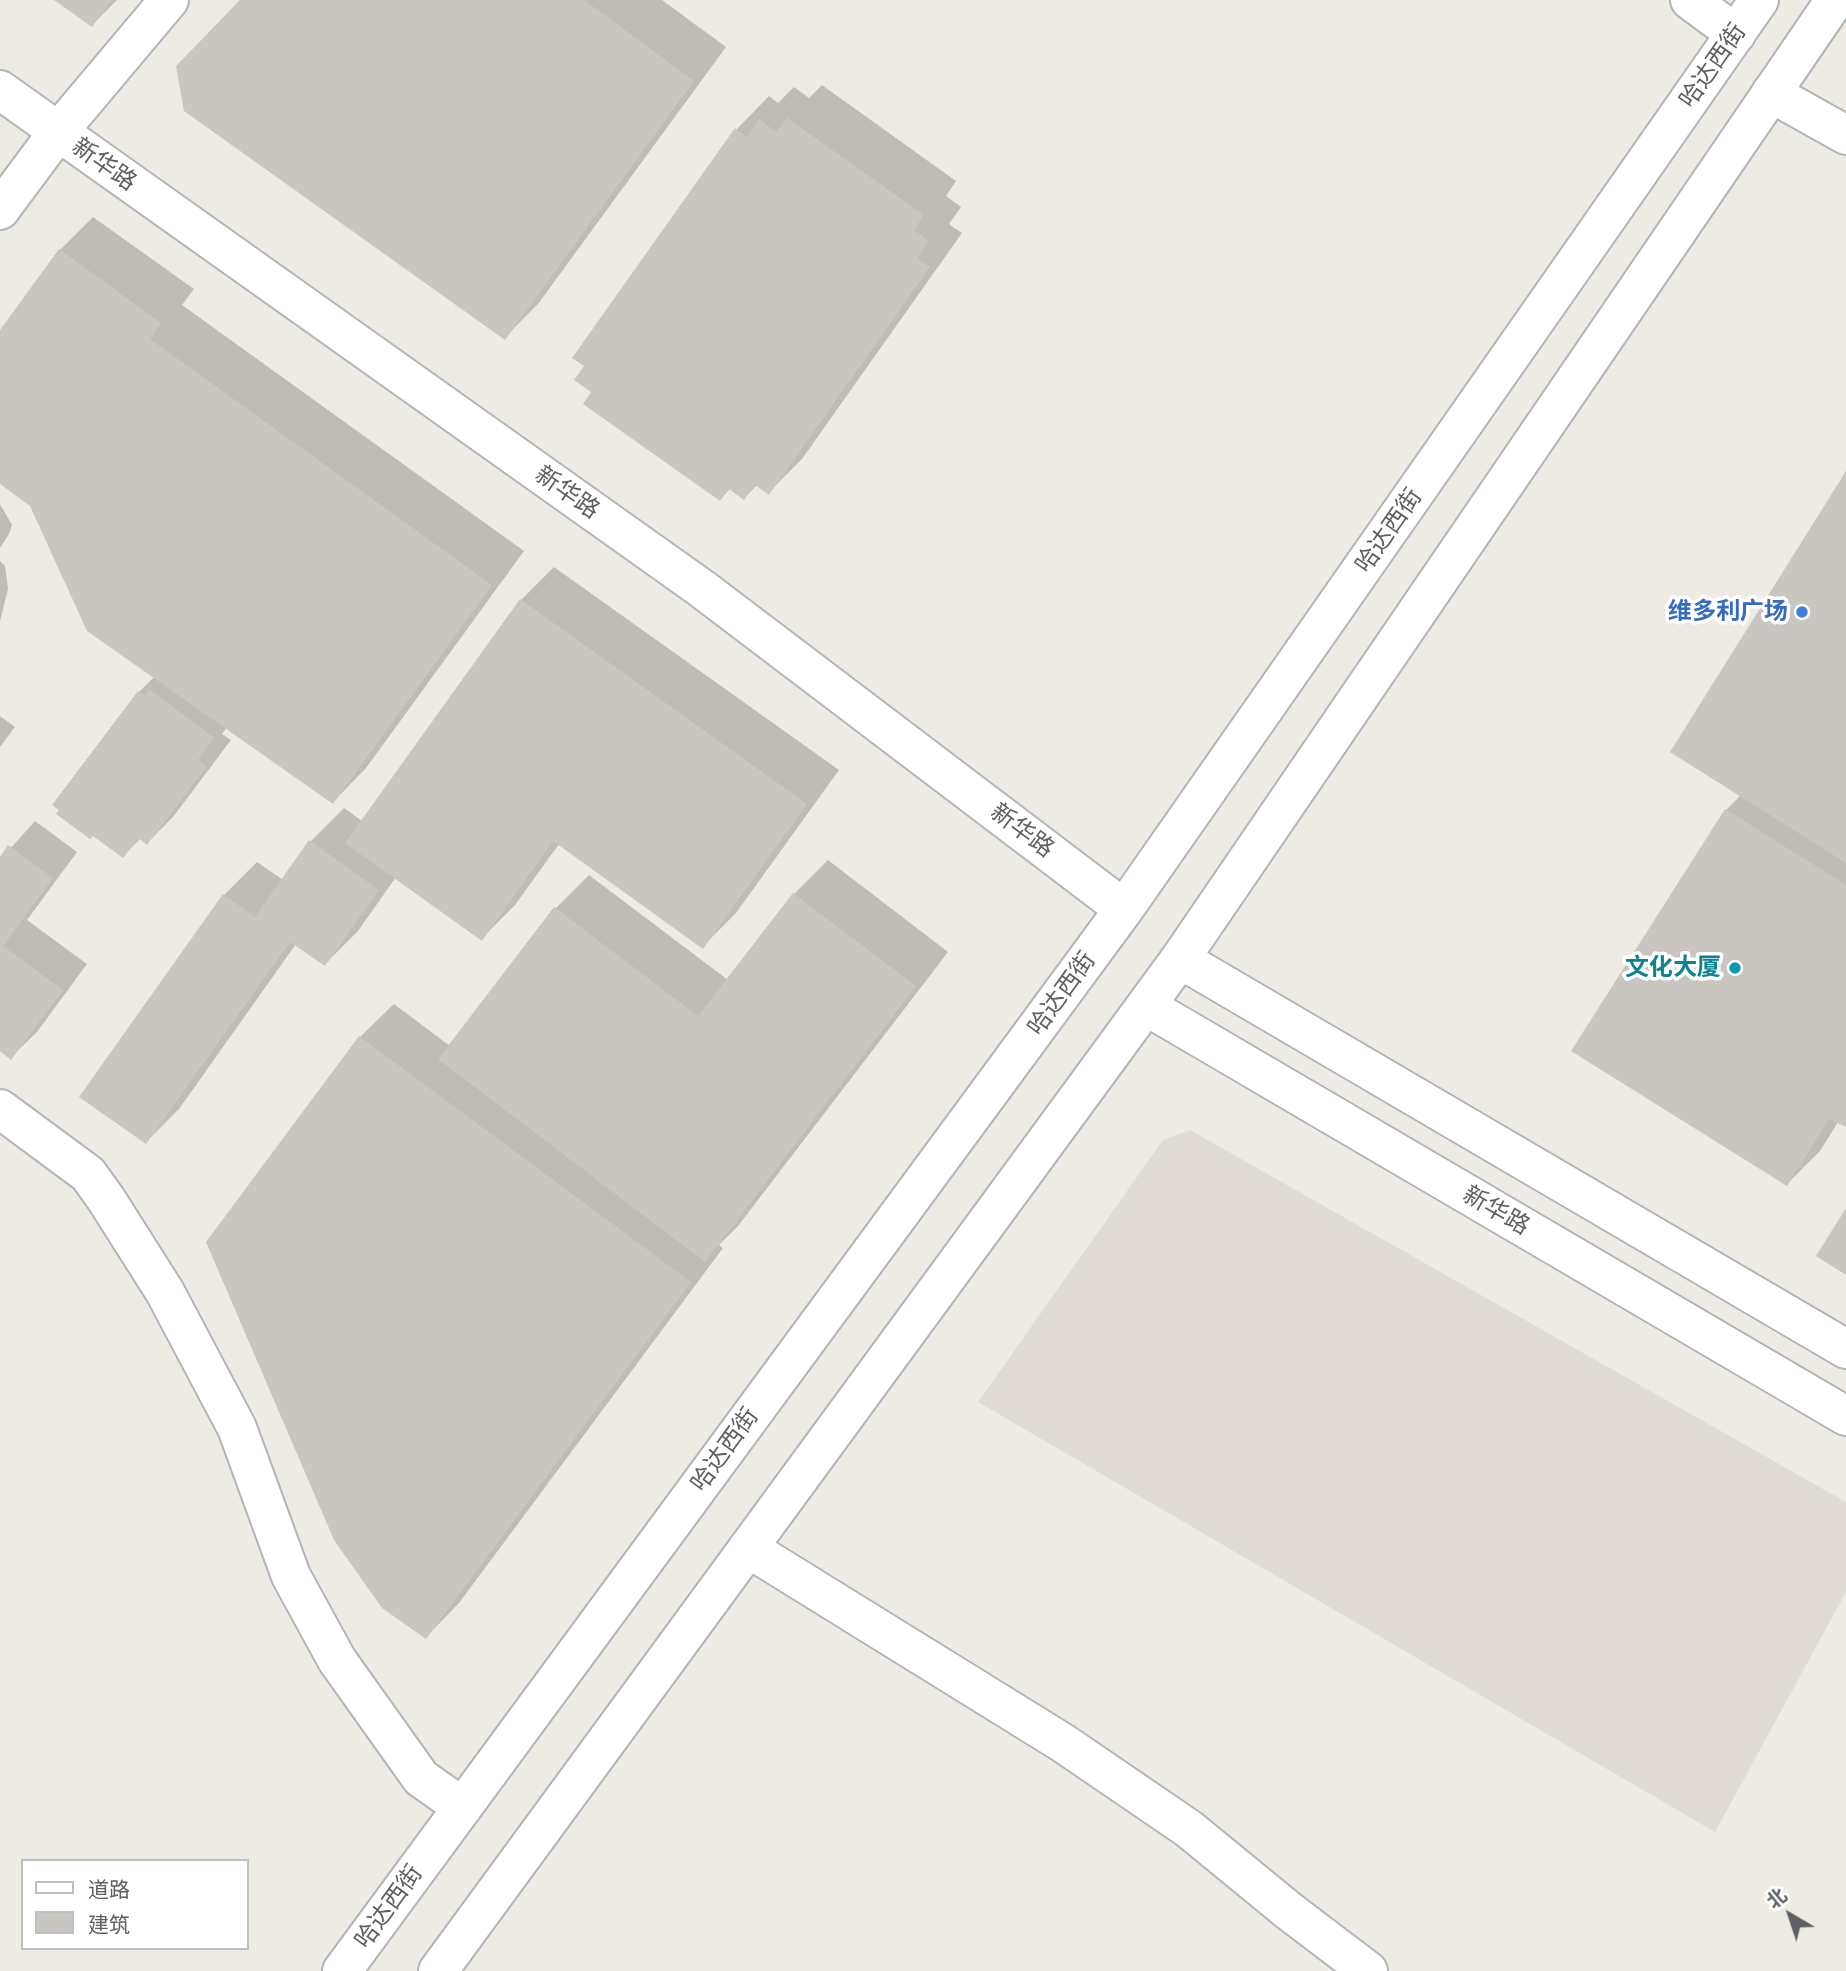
<!DOCTYPE html>
<html>
<head>
<meta charset="utf-8">
<style>
	body { margin:0 }
	#map { position:relative; width:1846px; height:1971px; overflow:hidden; background:#edebe4; font-family:Figtree,"Noto Sans SC",sans-serif }
	canvas { display:block }
	.legend { position:absolute; left:21px; top:1859px; width:228px; height:91px; box-sizing:border-box; background:#fff; border:2px solid #bebfc1; margin:0; padding:9px 12px; list-style:none; font-size:21px; color:#5c6063 }
	.legend li { display:flex; align-items:center; gap:14px; height:35px }
	.legend b { width:35px; border:2px solid #bebfc1 }
	.north { position:absolute; left:1755px; top:1880px; width:70px; height:70px; -webkit-text-stroke:5px #fff; paint-order:stroke; rotate:321deg; font-size:19px; font-weight:700; line-height:28px; text-align:center; color:#5c6063 }
	.north::after { content:''; display:block; margin:auto; width:24px; height:32px; background:#5c6063; clip-path:polygon(50% 0,100% 100%,50% 72%,0 100%) }
</style>
</head>
<body>
<div id="map">
<canvas width="1846" height="1971"></canvas>
<ul class="legend">
<li><b style="height:9px;background:#fff"></b>道路</li>
<li><b style="height:19px;background:#c9c5c0"></b>建筑</li>
</ul>
<div class="north">北</div>
</div>
<script>
const ctx = document.querySelector('canvas').getContext('2d');
ctx.lineJoin = 'round';
function fillPath(path, color) { ctx.fillStyle = color; ctx.fill(path, 'evenodd'); }
const poly = rows => new Path2D(rows.map(r => 'M' + r).join(''));
function strokePath(path, color, width, dash) { ctx.strokeStyle = color; ctx.lineWidth = width; ctx.lineCap = dash ? 'butt' : 'round'; ctx.setLineDash(dash || []); ctx.stroke(path); }
function drawText(font, color, halo, rows, align = 'center') {
  ctx.font = font + ' Figtree,"Noto Sans SC",sans-serif'; ctx.lineWidth = 7; ctx.setLineDash([]); ctx.textBaseline = 'middle'; ctx.strokeStyle = halo; ctx.fillStyle = color; for (const [text, x, y, turn = 0] of rows) {
    ctx.save(); ctx.translate(x, y); ctx.rotate((+turn || 0) * Math.PI / 180); ctx.textAlign = isNaN(turn) ? turn : align; if (halo) ctx.strokeText(text, 0, 0); ctx.fillText(text, 0, 0); ctx.restore();
  }
}
const education = poly([
	[1190,1130,1846,1502,1846,1592,1715,1832,978,1402,1163,1140]
]);
const shadow = poly([
	[57,0,117,0,92,25],
	[243,0,662,0,726,47,538,304,505,337],
	[822,85,956,181,946,196,961,207,949,224,962,233,802,459,769,492,758,484,744,498,731,488,720,499,736,130,769,96,778,103,794,87,809,98],
	[93,217,194,289,182,305,524,551,366,768,333,802,227,727,222,734,231,740,173,817,147,843,141,838,123,856,61,810,139,692,155,676,32,504,0,482,0,333,60,250],
	[1846,474,1846,1125,1838,1122,1820,1151,1787,1184,1726,810,1741,795],
	[0,504,12,525,9,534,0,548],
	[0,561,5,566,8,589,0,621],
	[554,567,839,770,736,913,703,946,559,844,515,905,482,938,396,877,358,931,325,964,296,944,179,1109,146,1142,224,895,257,862,283,880,310,842,344,808,362,821,521,600],
	[0,716,15,727,0,747],
	[35,821,77,852,27,920,87,964,37,1032,11,1057,0,1049,0,860],
	[828,860,948,952,738,1226,719,1245,723,1248,459,1603,426,1637,360,1037,394,1004,450,1046,556,908,589,875,728,980,794,894]
]);
const building = poly([
	[54,0,112,0,92,27],
	[240,0,584,0,694,81,505,340,184,111,176,66],
	[787,118,924,215,914,230,929,241,917,258,930,267,769,495,755,485,744,500,729,489,720,501,583,404,591,392,574,380,584,366,572,358,735,128,747,137,759,119,776,132],
	[59,249,161,323,150,339,492,585,333,804,87,631,30,506,0,484,0,330],
	[1846,471,1846,863,1670,752],
	[520,599,807,804,703,949,553,841,482,941,345,843],
	[149,689,214,738,198,760,207,766,147,845,139,838,123,858,93,836,90,839,56,814,59,810,52,805,138,691,145,696],
	[1725,809,1846,885,1846,1127,1829,1119,1787,1186,1571,1051],
	[309,840,379,890,325,966,290,942,146,1144,79,1097,223,894,255,917],
	[8,845,53,878,3,946,63,990,11,1060,0,1051,0,857],
	[793,893,916,986,705,1262,438,1059,554,907,698,1016],
	[359,1036,691,1282,426,1639,382,1608,334,1540,206,1242],
	[1846,1208,1846,1275,1816,1256]
]);
const street = poly([
	[1690,0,1736,34],
	[0,90,701,588,1124,909],
	[1771,93,1846,135],
	[0,210,58,132,169,0],
	[0,1109,88,1174,106,1199,165,1292,237,1428,291,1576,337,1660,421,1778,462,1807],
	[748,1548,1063,1743,1189,1829,1289,1911,1368,1971]
]);
const secondary = poly([
	[1180,959,1846,1349],
	[1146,1006,1846,1416],
	[342,1971,1124,909,1759,0],
	[438,1971,1180,959,1835,0]
]);
const markers = [
	[1802,612,7,"#3f7fe0"],
	[1735,968,7,"#0f9aa8"]
];
const streetNames = [
	["哈达西街",1713,66,-55],
	["新华路",104,165,35],
	["新华路",567,493,35],
	["哈达西街",1389,531,-55],
	["新华路",1022,831,37],
	["哈达西街",1062,994,-54],
	["新华路",1496,1211,30],
	["哈达西街",725,1450,-54],
	["哈达西街",389,1907,-54]
];
const shopNames = [
	["维多利广场",1788,612]
];
const cultureNames = [
	["文化大厦",1721,968]
];
fillPath(education, '#e0dcd5');
fillPath(shadow, '#0003');
fillPath(building, '#c9c5c0');
strokePath(street, '#b1b5b8', 42);
strokePath(secondary, '#b0b4b8', 42);
strokePath(street, '#fff', 38);
strokePath(secondary, '#fff', 38);
for (const [x, y, r, color] of markers) { const dot = new Path2D(); dot.arc(x, y, r, 0, 2 * Math.PI); ctx.fillStyle = color; ctx.fill(dot); strokePath(dot, '#fff', 2.5); }
drawText('24px', '#5c6063', '#fff', streetNames);
drawText('bold 24px', '#366cbe', '#fff', shopNames, 'right');
drawText('bold 24px', '#0d838f', '#fff', cultureNames, 'right');
</script>
</body>
</html>
